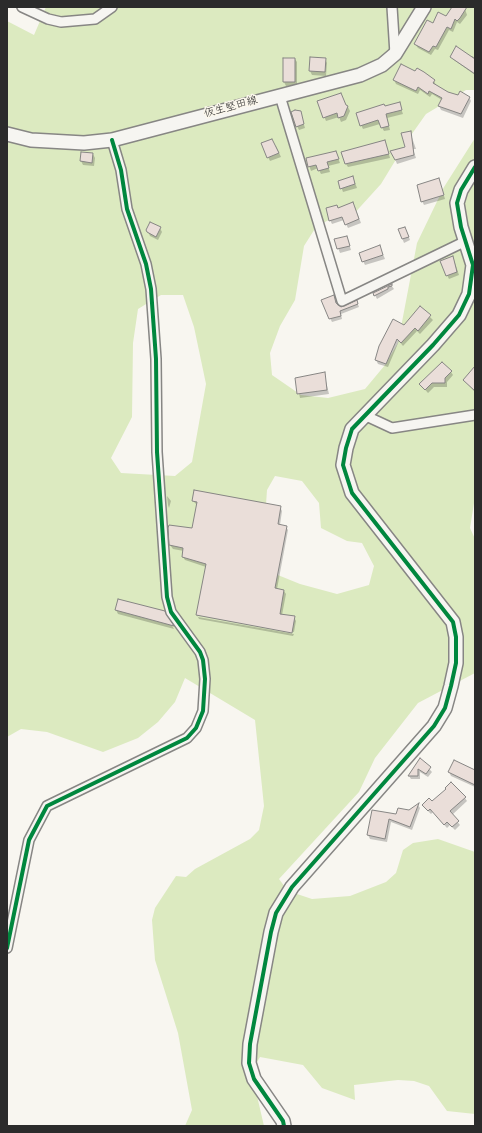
<!DOCTYPE html>
<html>
<head>
<meta charset="utf-8">
<style>
	body { margin:0 }
	#map { position:relative; width:482px; height:1133px; overflow:hidden; background:#f8f6f0; font-family:Kalam,sans-serif }
	canvas { display:block }
	.frame { position:absolute; inset:0; border:8px solid #2b2b2b; pointer-events:none }
</style>
</head>
<body>
<div id="map">
<canvas width="482" height="1133"></canvas>
<div class="frame"></div>
</div>
<script>
const ctx = document.querySelector('canvas').getContext('2d');
ctx.lineJoin = 'round';
function fillPath(path, color) { ctx.fillStyle = color; ctx.fill(path, 'evenodd'); }
const poly = rows => new Path2D(rows.map(r => 'M' + r).join(''));
function strokePath(path, color, width, dash) { ctx.strokeStyle = color; ctx.lineWidth = width; ctx.lineCap = dash ? 'butt' : 'round'; ctx.setLineDash(dash || []); ctx.stroke(path); }
function drawText(font, color, halo, rows, align = 'center') {
  ctx.font = font + ' Kalam,"Klee One",sans-serif'; ctx.lineWidth = 3; ctx.setLineDash([]); ctx.textBaseline = 'middle'; ctx.strokeStyle = halo; ctx.fillStyle = color; for (const [text, x, y, turn = 0] of rows) {
    ctx.save(); ctx.translate(x, y); ctx.rotate((+turn || 0) * Math.PI / 180); ctx.textAlign = isNaN(turn) ? turn : align; if (halo) ctx.strokeText(text, 0, 0); ctx.fillText(text, 0, 0); ctx.restore();
  }
}
const green = poly([
	[46,7,475,7,475,90,466,90,426,114,409,138,381,184,351,217,334,217,316,227,304,246,295,300,280,326,270,353,272,375,301,395,328,398,365,389,385,365,398,343,417,243,444,187,475,138,475,497,470,528,475,539,475,673,418,703,375,758,359,792,279,879,288,891,312,899,350,896,386,882,396,873,403,850,413,843,438,839,475,852,475,1114,447,1111,429,1086,414,1081,398,1080,354,1085,355,1100,322,1088,303,1065,260,1057,253,1069,254,1083,264,1126,185,1126,192,1110,178,1033,155,960,152,920,155,908,176,876,186,877,195,869,250,839,259,830,264,806,255,720,185,678,175,702,158,722,138,738,103,752,47,732,21,729,7,737,7,21,34,35],
	[161,295,183,295,194,327,206,384,192,462,175,476,121,473,111,458,132,417,133,343,138,309],
	[275,476,302,481,319,503,321,528,347,541,362,543,374,566,369,585,337,594,300,584,268,571,264,534,267,490]
]);
const shadow = poly([
	[453,7,462,7,465,9,467,15,460,24,457,22,453,32,449,30,438,50,435,49,431,55,418,48,415,44,433,24,446,17],
	[451,56,472,56,475,58,475,75,454,60],
	[311,58,325,59,327,63,326,76,312,75,310,71],
	[284,59,295,59,297,62,297,85,286,86,284,82],
	[394,80,434,81,436,85,448,93,469,97,471,101,463,118,441,110,439,106,442,100,432,94,430,97,420,90,418,94,396,84],
	[318,102,348,107,350,111,346,120,341,122,339,117,326,121],
	[399,103,403,114,387,118,390,130,384,131,380,124,363,129,361,125,385,107],
	[300,112,305,128,299,130,297,126],
	[410,132,416,149,413,149,416,158,397,164,392,151,406,148],
	[385,141,390,158,348,167,346,164],
	[276,146,281,157,270,161,268,157],
	[336,153,340,163,328,166,330,172,321,174,318,168,311,171,307,159],
	[93,154,95,158,94,166,83,165,81,161],
	[353,177,357,188,343,192,339,181],
	[439,179,445,199,424,205,422,201],
	[355,207,361,223,348,228,344,220,332,224,330,220,338,209],
	[160,228,162,232,158,240,150,236,148,232],
	[399,230,407,232,410,240,404,243],
	[347,237,351,250,340,253,335,240],
	[380,247,385,259,365,265,363,261],
	[453,257,459,275,449,279,447,275],
	[391,285,394,289,377,299,374,293],
	[333,296,337,305,341,308,357,302,359,307,341,314,342,319,332,322,330,318],
	[420,307,433,320,420,334,417,331,403,346,399,341,388,367,378,364,376,360],
	[475,368,475,390,474,391,464,380],
	[451,372,453,375,447,382,447,387,434,387,428,393,420,384],
	[324,373,329,394,300,398,296,379],
	[167,496,171,501,169,508,168,505],
	[193,501,280,507,282,511,280,525,286,527,288,530,277,589,284,591,286,594,282,615,294,617,296,621,294,632,198,615,198,617,294,634,293,636,199,619,197,615,206,567,185,560,183,557,184,551,173,549,170,545,193,529,197,505],
	[119,600,164,612,174,629,118,614,116,610],
	[420,759,432,772,428,777,420,772,420,779,411,779,409,776],
	[475,771,475,787,451,776,449,772],
	[447,790,465,798,467,801,452,815,460,825,455,830,450,825,447,828,433,812,431,814,425,808],
	[418,805,420,808,412,830,391,822,387,842,370,839,368,835,373,811,397,815,410,811]
]);
const building = poly([
	[452,7,467,7,460,18,457,21,455,19,451,29,447,27,436,47,433,46,429,52,414,44,427,20,433,23,438,12,446,16,452,7],
	[456,46,475,59,475,74,450,57,456,46],
	[310,57,326,58,325,72,309,71,310,57],
	[283,58,295,58,295,82,283,82,283,58],
	[401,64,415,71,417,68,424,72,435,80,433,83,448,92,458,95,460,91,470,97,461,114,438,106,442,98,429,91,428,94,418,87,416,91,393,80,401,64],
	[341,93,346,105,348,106,344,116,338,118,337,113,323,118,317,101,341,93],
	[400,102,402,110,386,114,389,126,381,128,378,120,360,126,356,113,384,104,385,106,400,102],
	[295,110,301,111,304,124,296,127,291,112,295,110],
	[411,131,414,155,395,160,390,151,405,147,401,133,411,131],
	[272,139,279,153,267,158,261,143,272,139],
	[385,140,389,154,345,164,341,152,385,140],
	[336,151,339,159,327,162,329,168,318,171,316,165,308,167,306,158,336,151],
	[81,152,93,153,92,163,80,161,81,152],
	[353,176,355,184,340,189,338,181,353,176],
	[439,178,444,195,421,202,417,185,439,178],
	[353,202,359,219,345,225,342,217,329,221,326,208,337,205,338,208,353,202],
	[150,222,161,227,156,237,147,232,146,230,150,222],
	[405,227,409,237,402,239,398,229,405,227],
	[347,236,350,246,337,249,334,239,347,236],
	[380,245,383,255,362,262,359,253,380,245],
	[453,256,457,272,446,276,440,261,453,256],
	[392,284,392,286,388,287,388,289,374,296,373,293,392,284],
	[334,295,336,303,341,307,357,300,358,304,340,311,341,316,329,319,321,300,334,295],
	[420,306,431,315,418,331,415,328,401,343,397,339,386,364,375,360,379,346,393,319,404,325,420,306],
	[442,362,452,371,445,378,445,383,432,383,425,390,419,384,442,362],
	[475,366,475,391,463,380,475,366],
	[325,372,327,390,297,394,295,378,325,372],
	[194,490,281,506,278,524,287,526,275,588,284,590,280,614,295,616,292,633,196,615,206,564,182,557,183,548,169,545,168,528,169,525,192,528,197,502,192,501,194,490],
	[118,599,165,611,174,626,115,610,118,599],
	[420,758,431,767,426,774,418,769,418,776,408,776,420,758],
	[454,760,475,770,475,785,448,772,454,760],
	[451,782,466,797,450,811,459,821,452,827,447,822,444,825,430,809,428,811,422,805,429,798,432,801,446,789,445,788,451,782],
	[419,803,410,827,389,819,385,839,367,835,372,810,396,814,398,808,409,810,419,803]
]);
const street = poly([
	[22,7,48,19,61,22,95,19,112,7],
	[392,7,395,54],
	[280,96,342,301,466,241],
	[364,415,392,428,475,415],
	[7,948,29,840,47,806,187,738,196,728,203,711,205,679,203,660,200,652,171,612,167,597,157,452,156,359,151,289,146,264,127,209,121,170,112,140]
]);
const secondary = poly([
	[7,134,31,140,84,143,112,140,360,75,382,65,395,54,424,7],
	[284,1126,283,1121,254,1079,249,1063,250,1044,271,932,276,913,292,887,434,726,445,708,451,686,456,663,456,637,453,622,352,493,343,465,346,448,352,429,433,345,459,315,469,294,473,265,461,227,457,203,461,190,475,167]
]);
const cycleway = poly([
	[7,948,29,840,47,806,187,738,196,728,203,711,205,679,203,660,200,652,171,612,167,597,157,452,156,359,151,289,146,264,127,209,121,170,112,140],
	[284,1126,283,1121,254,1079,249,1063,250,1044,271,932,276,913,292,887,434,726,445,708,451,686,456,663,456,637,453,622,352,493,343,465,346,448,352,429,433,345,459,315,469,294,473,265,461,227,457,203,461,190,475,167]
]);
const streetNames = [
	["仮生堅田線",231,108,-15]
];
fillPath(green, '#dceac0');
fillPath(shadow, '#0003');
fillPath(building, '#eaded9');
strokePath(building, '#878684', 1);
strokePath(street, '#878684', 12);
strokePath(secondary, '#878684', 16);
strokePath(street, '#f6f5f1', 9);
strokePath(secondary, '#f6f5f1', 13);
strokePath(cycleway, '#00873e', 4);
drawText('11px', '#2b2b2b', '#fbf7ec', streetNames);
</script>
</body>
</html>
